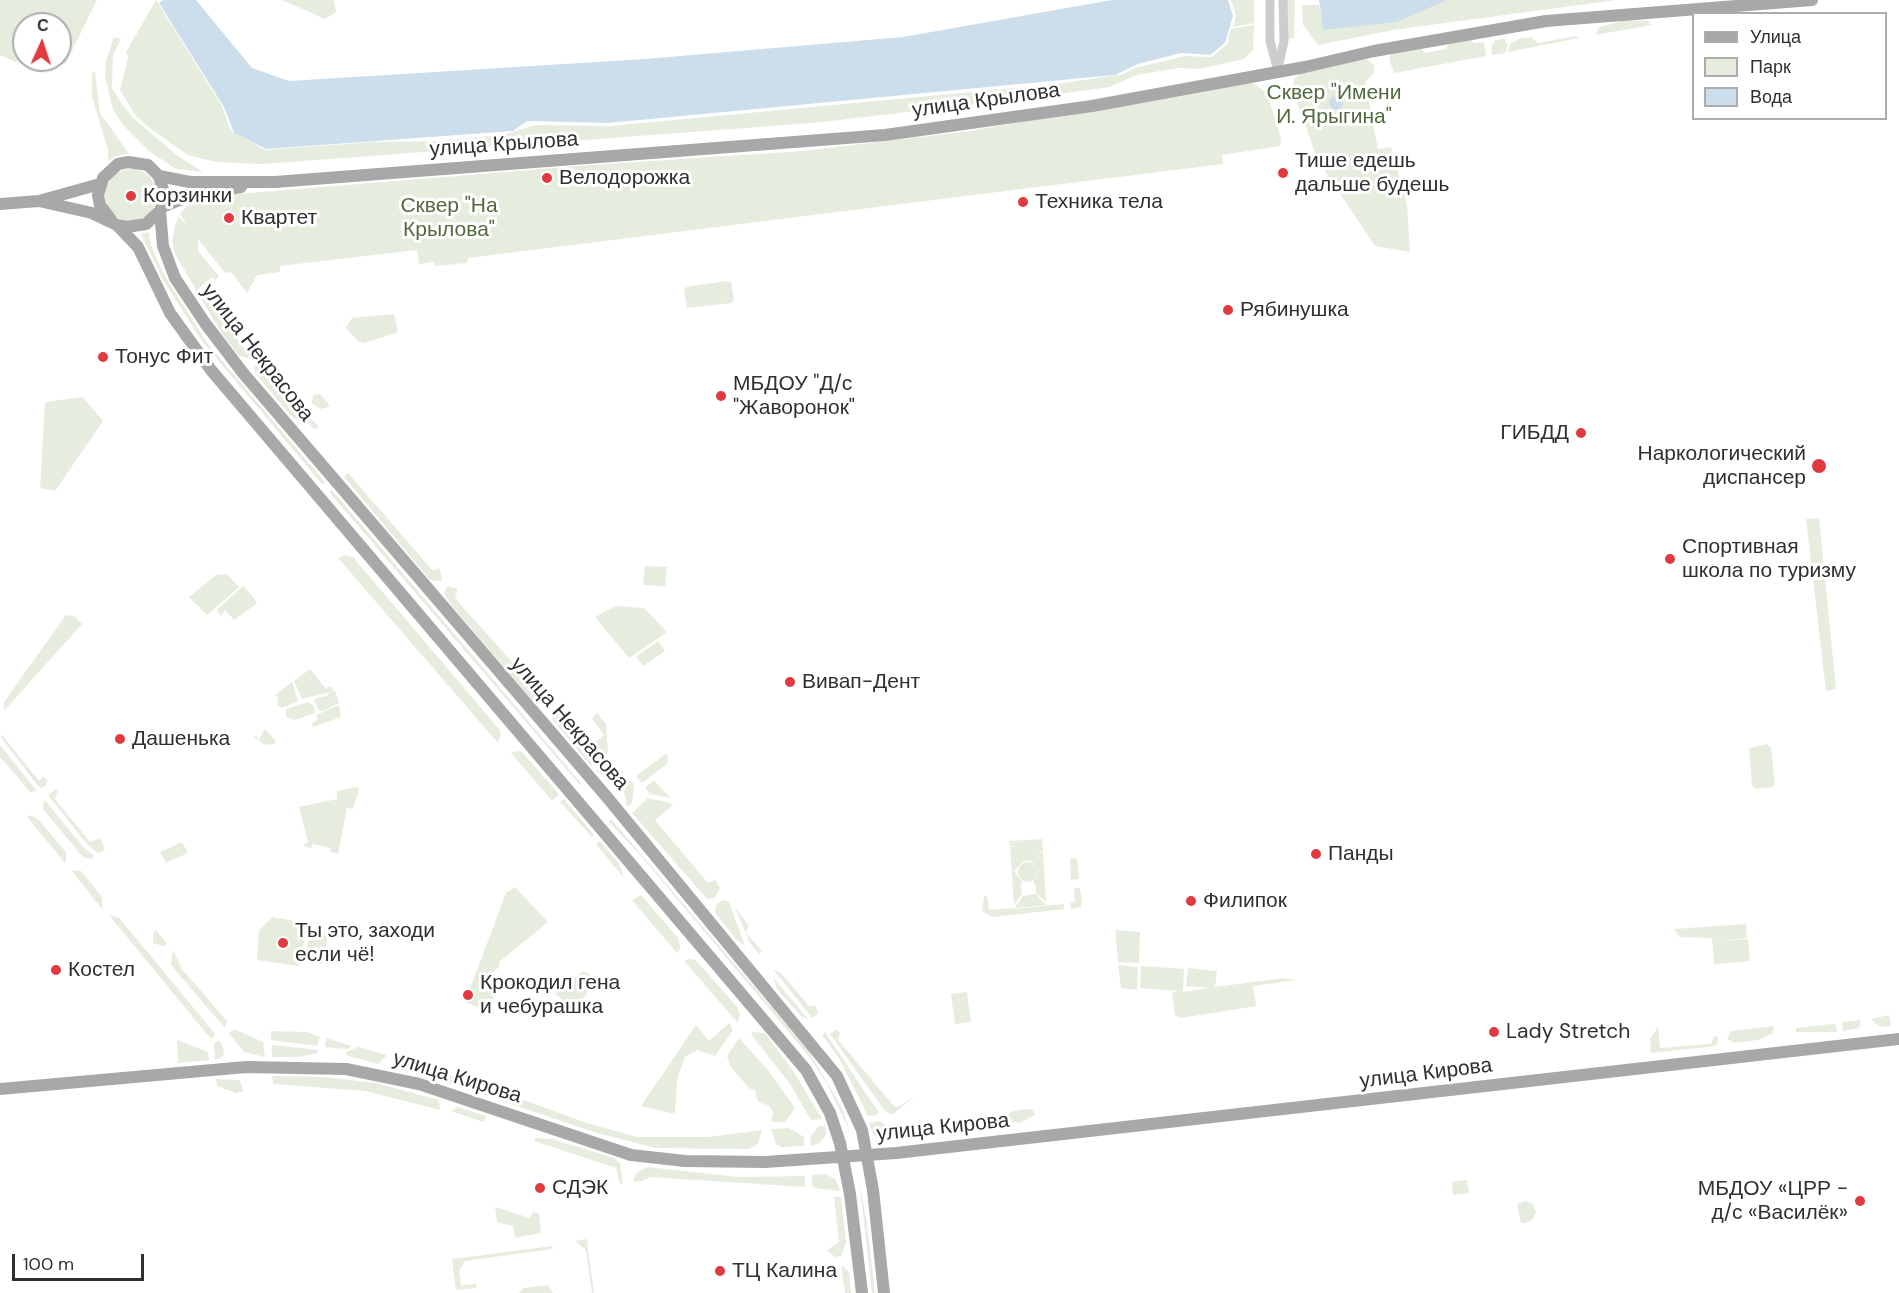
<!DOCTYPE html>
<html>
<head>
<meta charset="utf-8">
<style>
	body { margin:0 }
	#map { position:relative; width:1899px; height:1293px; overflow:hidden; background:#fff; font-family:"DM Sans",sans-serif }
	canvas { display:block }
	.legend { position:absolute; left:1692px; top:12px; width:195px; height:108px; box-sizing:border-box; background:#fff; border:2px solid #acacac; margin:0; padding:8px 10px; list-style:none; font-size:18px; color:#303030 }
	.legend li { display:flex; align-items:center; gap:12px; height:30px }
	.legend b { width:30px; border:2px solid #acacac }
	.north { position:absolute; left:12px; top:12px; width:60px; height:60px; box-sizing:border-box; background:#fff; border:2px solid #acacac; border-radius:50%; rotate:3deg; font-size:16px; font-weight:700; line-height:24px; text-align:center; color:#303030 }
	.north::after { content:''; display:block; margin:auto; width:21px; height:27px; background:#e0393f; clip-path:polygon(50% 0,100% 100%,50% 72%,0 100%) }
	.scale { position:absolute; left:12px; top:1254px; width:132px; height:27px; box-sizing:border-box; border:3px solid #303030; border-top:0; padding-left:8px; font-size:18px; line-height:21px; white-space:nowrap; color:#303030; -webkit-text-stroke:4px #fff; paint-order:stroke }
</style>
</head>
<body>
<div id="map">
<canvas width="1899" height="1293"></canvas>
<ul class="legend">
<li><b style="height:8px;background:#a8a8a8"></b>Улица</li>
<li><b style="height:16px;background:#e6eddf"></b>Парк</li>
<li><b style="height:16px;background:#ccdeec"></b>Вода</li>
</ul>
<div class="north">С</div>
<div class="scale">100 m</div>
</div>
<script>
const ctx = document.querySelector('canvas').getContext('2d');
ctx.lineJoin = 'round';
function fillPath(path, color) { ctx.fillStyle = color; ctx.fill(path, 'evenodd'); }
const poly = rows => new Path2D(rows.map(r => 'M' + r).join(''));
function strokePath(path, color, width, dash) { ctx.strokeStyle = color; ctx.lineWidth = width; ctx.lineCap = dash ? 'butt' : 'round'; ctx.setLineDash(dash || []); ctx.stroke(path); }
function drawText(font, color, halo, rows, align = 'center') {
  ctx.font = font + ' "DM Sans",sans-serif'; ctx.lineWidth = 6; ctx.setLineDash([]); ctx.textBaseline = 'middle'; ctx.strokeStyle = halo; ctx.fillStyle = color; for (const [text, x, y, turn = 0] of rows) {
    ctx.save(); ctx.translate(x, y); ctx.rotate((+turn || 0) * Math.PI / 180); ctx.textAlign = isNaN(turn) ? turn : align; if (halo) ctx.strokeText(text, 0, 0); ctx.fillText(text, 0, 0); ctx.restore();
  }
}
const green = poly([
	[0,0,97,0,66,63,46,67,16,62,0,55],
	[24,24,60,24,60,60,24,60],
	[156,0,222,106,231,131,265,150,371,142,436,141,502,135,536,125,610,126,1057,84,1124,74,1135,68,1185,56,1212,57,1227,44,1231,29,1254,25,1253,50,1244,59,1199,69,1179,68,1136,75,1110,87,1045,96,813,123,263,164,216,162,188,155,152,130,135,115,120,90,128,58,126,52],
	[282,0,334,0,336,12,325,19],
	[1231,0,1254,0,1254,23,1233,27,1236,16],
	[1287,0,1295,0,1294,38,1287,39],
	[1447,0,1617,0,1393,30,1318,45,1303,25,1302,5,1319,5,1324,30],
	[1624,20,1648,21,1652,25,1595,35,1600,27],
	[1576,36,1579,38,1508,52,1510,44,1521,38,1531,37,1538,43],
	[114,37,121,39,113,55,112,88,122,104,133,118,178,156,203,172,176,169,149,151,124,126,113,110,105,76,106,61],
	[1470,39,1474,43,1484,42,1486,56,1394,73,1389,59,1391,53,1421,48,1425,53,1446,49,1448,43],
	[1504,39,1508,45,1505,53,1492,55,1491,47,1495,40],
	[1366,59,1374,65,1374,73,1365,82,1378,149,1391,147,1407,204,1410,252,1375,246,1318,161,1292,88,1295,78,1301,73],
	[92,72,95,72,100,113,129,154,116,156,108,161,108,150,92,97],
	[1251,82,1267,93,1281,138,1280,146,1222,155,1223,164,468,258,467,263,435,266,434,262,419,264,417,250,280,266,280,272,257,275,247,293,231,272,225,273,198,239,198,251,219,276,215,280,212,277,198,289,245,350,250,347,252,350,248,358,239,356,222,334,175,254,172,242,175,225,179,217,187,225,180,214,191,202,201,197,590,165,803,151,970,131],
	'105 195a26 26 0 1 1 52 0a26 26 0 1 1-52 0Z',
	[149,232,151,245,163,273,207,343,325,482,322,484,202,341,163,280,141,234],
	[726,281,731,282,734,299,732,303,687,308,684,291,686,287],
	[394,314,398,332,364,343,359,342,346,328,352,318],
	[260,362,266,365,264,372,296,410,303,411,319,427,314,429,309,423,305,425,290,415,255,373,254,366],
	[320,394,330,406,321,409,312,404,313,395],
	[83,397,103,421,55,491,40,488,45,402],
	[348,473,433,571,440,568,442,581,430,580,344,477],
	[332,490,581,783,580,785,329,492],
	[1819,518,1836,689,1826,691,1806,519],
	[346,555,353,557,498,728,501,734,498,743,338,558],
	[645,566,667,567,665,586,643,585],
	[227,574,239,587,207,615,189,597,216,575],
	[243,586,257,602,256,604,234,620,225,610,221,616,217,610],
	[447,586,458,589,455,598,537,690,543,690,547,694,544,702,534,702,453,607,444,594],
	[616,606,644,608,667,632,629,658,595,617],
	[66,615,74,616,82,624,4,711,4,702],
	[658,641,665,651,643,666,636,657],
	[310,669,325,688,331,686,334,691,302,699,294,681],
	[292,682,298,701,282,708,277,705,278,697,275,695],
	[335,691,339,703,323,711,319,710,314,701,316,698,328,696,333,702,327,694],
	[308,702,314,706,315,713,295,720,286,717,286,709],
	[339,705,341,717,313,727,312,723,318,720,316,715],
	[556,709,565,713,563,719,587,748,604,735,592,718,597,713,606,724,608,752,591,766,552,719,553,712],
	[265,729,275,740,275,744,265,745,254,737,256,735,259,740],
	[2,735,39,781,43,777,47,779,46,785,42,788,38,786,0,736],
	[1767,744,1771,748,1775,784,1773,787,1756,789,1752,785,1749,748],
	[0,745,37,791,30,792,0,757],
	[517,751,522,752,559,794,552,801,511,753],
	[667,753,668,763,642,783,636,776],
	[599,768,620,769,624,773,606,777,596,771],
	[630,780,634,784,632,803,627,807,624,791],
	[654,780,670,798,650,794,645,788],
	[357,787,359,789,353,809,347,808,338,854,331,852,330,848,313,844,311,848,303,846,308,842,299,807,337,799,337,791],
	[56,789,58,791,55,799,90,842,100,838,105,850,98,853,86,843,48,795],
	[648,798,671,803,673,805,655,820,708,883,715,880,720,888,715,898,707,899,632,813],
	[44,799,83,847,94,856,91,859,83,857,43,809],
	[564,799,594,835,592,837,560,802],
	[30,815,38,819,66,852,66,864,27,817],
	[611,819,808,1050,842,1108,850,1132,827,1084,808,1055,641,856,609,822],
	[1042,839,1043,851,1034,852,1043,852,1046,902,1036,893,1036,886,1033,882,1039,871,1031,860,1024,861,1014,871,1023,883,1020,886,1022,894,1014,905,1010,846,1019,848,1010,845,1009,841],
	[600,841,619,863,624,878,596,844],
	[182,842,188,853,166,863,160,852],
	[1077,858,1079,879,1071,880,1070,859],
	'1018 872a10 10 0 1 1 20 0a10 10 0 1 1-20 0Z',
	[71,870,81,871,102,897,102,909],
	[515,887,548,922,499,962,499,967,485,979,485,983,495,993,488,1011,465,1002,506,893],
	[1074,888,1080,888,1082,901,1081,907,1071,909,1070,903,1075,902],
	[1036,894,1047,906,1014,909,1023,896],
	[641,895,679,939,680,949,677,953,632,900],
	[984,896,987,896,989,910,1064,904,1064,909,992,917,982,911],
	[723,900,729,902,745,946,736,939,715,913,716,905],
	[735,908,749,925,746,933,762,951,759,954,750,943],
	[109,915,119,918,150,955,215,1034,213,1038,210,1038],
	[272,917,308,923,299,966,257,960,259,930],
	[1746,924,1747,938,1715,942,1748,939,1750,961,1714,964,1712,938,1679,937,1674,929],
	[156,930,167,944,163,946,153,943,153,933],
	[310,930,328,933,323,964,305,961],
	[1115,930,1140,932,1139,963,1118,962],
	[173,950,182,969,227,1021,225,1028,171,965],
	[689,959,696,960,737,1007,740,1014,738,1023,684,961],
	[1118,965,1138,967,1137,990,1121,988],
	[1141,966,1184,969,1183,992,1209,988,1186,986,1188,968,1217,971,1215,987,1284,978,1297,980,1253,986,1256,1006,1181,1018,1175,1015,1172,993,1179,991,1140,988],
	[773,969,781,973,809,1006,816,1006,818,1014,812,1018],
	[583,971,593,976,591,977,594,984,575,1009,555,994],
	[773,977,808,1019,803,1018,777,989],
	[967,992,971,1022,955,1024,951,994],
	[1889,1015,1891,1026,1880,1027,1871,1019],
	[1861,1020,1859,1028,1843,1031,1842,1022],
	[729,1023,733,1030,715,1056,697,1050,685,1057,677,1079,675,1114,641,1106,696,1025,709,1041],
	[1832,1024,1836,1025,1837,1032,1796,1032,1796,1028],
	[1774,1026,1772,1034,1758,1040,1734,1043,1727,1039,1731,1031],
	[1658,1027,1660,1048,1711,1044,1714,1036,1718,1037,1718,1042,1715,1046,1651,1053,1650,1039],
	[234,1029,263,1042,265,1057,244,1052,229,1033],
	[837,1029,840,1033,838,1040,894,1106,898,1107,915,1096,892,1115,885,1111,830,1034],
	[271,1031,307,1032,320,1037,317,1046,271,1040],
	[753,1032,765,1033,794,1072,822,1119,811,1120,790,1084,751,1034],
	[825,1032,879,1113,876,1115,868,1116,839,1058,822,1035],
	[326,1038,352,1046,347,1049,325,1047],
	[739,1038,768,1070,795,1108,785,1122,771,1122,773,1112,770,1106,758,1102,755,1090,750,1089,730,1066,727,1056],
	[177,1040,208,1052,209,1060,178,1063],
	[219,1040,224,1050,223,1056,215,1060,214,1044],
	[272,1046,274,1045,318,1050,318,1053,299,1057,272,1057],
	[358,1047,387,1055,378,1064,346,1055,346,1052],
	[396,1058,493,1089,494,1093,492,1097,401,1069,396,1067],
	[272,1076,324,1077,376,1083,439,1100,440,1110,365,1091,273,1084],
	[216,1079,239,1080,244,1091,236,1093,217,1086],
	[502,1092,587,1123,637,1137,709,1137,762,1130,758,1144,749,1149,656,1148,597,1133,499,1100],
	[457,1107,486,1116,485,1120,483,1122,451,1111],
	[1028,1109,1033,1110,1035,1115,1020,1123,1013,1122,1007,1115,1013,1111],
	[880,1121,891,1130,892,1140,882,1141,874,1136,869,1123],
	[819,1126,825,1126,826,1134,820,1143,811,1146,810,1137],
	[789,1128,804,1137,804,1146,782,1147,776,1144,771,1129],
	[535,1138,552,1139,614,1158,620,1163,623,1183,620,1184,616,1168,534,1141],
	[647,1167,739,1177,805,1176,805,1187,650,1177,643,1181,633,1182,636,1173],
	[825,1174,835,1179,840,1191,815,1188,812,1186,812,1175],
	[859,1179,867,1224,875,1293,872,1293],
	[1467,1180,1469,1193,1453,1195,1452,1182],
	[834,1197,841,1197,846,1243,841,1256,835,1257,827,1250,839,1242],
	[1525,1201,1533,1204,1536,1212,1532,1220,1525,1223,1521,1223,1517,1204],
	[495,1207,530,1218,533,1212,539,1214,541,1233,515,1238,513,1226,497,1222],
	[587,1239,588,1249,594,1293,592,1293,586,1250,575,1241],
	[552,1246,553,1249,465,1261,459,1270,461,1285,476,1284,477,1288,456,1290,452,1259],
	[841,1265,849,1272,851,1293,845,1293],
	[548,1285,553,1293,519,1293,523,1288]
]);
const water = poly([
	[163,0,196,0,252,68,289,81,645,59,903,37,1112,0,1228,0,1233,16,1225,43,1210,55,1181,53,1138,64,1115,75,608,123,527,121,513,131,266,149,234,133,224,107,159,3],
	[1319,0,1447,0,1397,22,1323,30],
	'1329 103a7 7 0 1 1 14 0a7 7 0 1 1-14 0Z'
]);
const minor = poly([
	[1270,0,1270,41,1278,71],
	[1278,68,1284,41,1283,0]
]);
const major = poly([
	[159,176,190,182,275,182,885,135,1092,106,1305,67,1374,51,1546,21,1812,0],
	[39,201,92,213,117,225,127,227,146,224,160,211,165,197,159,176,148,165,128,162,118,164,103,178,98,195,100,205,112,221],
	[0,204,39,201,100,184],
	[162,207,190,196,241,187],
	[160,211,163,246,175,278,205,323,243,373,606,796,837,1076,862,1130,873,1190,884,1293],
	[117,225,138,247,170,313,211,370,806,1070,830,1113,840,1143,850,1194,862,1293],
	[0,1089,246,1067,346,1069,419,1084,631,1155,685,1161,765,1162,896,1153,1899,1039]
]);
const markers = [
	[1283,173,6,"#e0393f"],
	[547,178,6,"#e0393f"],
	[131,196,6,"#e0393f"],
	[1023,202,6,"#e0393f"],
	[229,218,6,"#e0393f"],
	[1228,310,6,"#e0393f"],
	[103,357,6,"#e0393f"],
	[721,396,6,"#e0393f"],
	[1581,433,6,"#e0393f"],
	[1819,466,8,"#e0393f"],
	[1670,559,6,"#e0393f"],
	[790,682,6,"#e0393f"],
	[120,739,6,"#e0393f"],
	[1316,854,6,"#e0393f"],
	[1191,901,6,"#e0393f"],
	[283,943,6,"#e0393f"],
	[56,970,6,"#e0393f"],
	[468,995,6,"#e0393f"],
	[1494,1032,6,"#e0393f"],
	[540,1188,6,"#e0393f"],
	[1860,1201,6,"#e0393f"],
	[720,1271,6,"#e0393f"]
];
const parkNames = [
	["Сквер \"Имени",1334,93],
	["И. Ярыгина\"",1334,117],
	["Сквер \"На",449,206],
	["Крылова\"",449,230]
];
const streetNames = [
	["улица Крылова",986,101,-8],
	["улица Крылова",504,145,-4],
	["улица Некрасова",257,353,52],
	["улица Некрасова",569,724,49],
	["улица Кирова",1426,1074,-7],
	["улица Кирова",457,1078,17],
	["улица Кирова",943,1128,-6]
];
const poiNames = [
	["Тише едешь",1295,161],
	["дальше будешь",1295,185],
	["Велодорожка",559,178],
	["Корзинки",143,196],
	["Техника тела",1035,202],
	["Квартет",241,218],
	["Рябинушка",1240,310],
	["Тонус Фит",115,357],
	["МБДОУ \"Д/с",733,384],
	["\"Жаворонок\"",733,408],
	["ГИБДД",1569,433,"right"],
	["Наркологический",1806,454,"right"],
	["диспансер",1806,478,"right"],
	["Спортивная",1682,547],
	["школа по туризму",1682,571],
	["Вивап-Дент",802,682],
	["Дашенька",132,739],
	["Панды",1328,854],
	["Филипок",1203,901],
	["Ты это, заходи",295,931],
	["если чё!",295,955],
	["Костел",68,970],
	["Крокодил гена",480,983],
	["и чебурашка",480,1007],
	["Lady Stretch",1506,1032],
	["СДЭК",552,1188],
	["МБДОУ «ЦРР -",1848,1189,"right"],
	["д/с «Василёк»",1848,1213,"right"],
	["ТЦ Калина",732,1271]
];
fillPath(green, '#e6eddf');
fillPath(water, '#ccdeec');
strokePath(minor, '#cdcdcd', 9);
strokePath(major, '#a8a8a8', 12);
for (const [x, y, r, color] of markers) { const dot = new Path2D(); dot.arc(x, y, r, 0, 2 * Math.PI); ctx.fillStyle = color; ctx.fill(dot); strokePath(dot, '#fff', 2); }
drawText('21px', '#516b3e', '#fff', parkNames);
drawText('21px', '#303030', '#fff', streetNames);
drawText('21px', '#303030', '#fff', poiNames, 'left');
</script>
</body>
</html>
